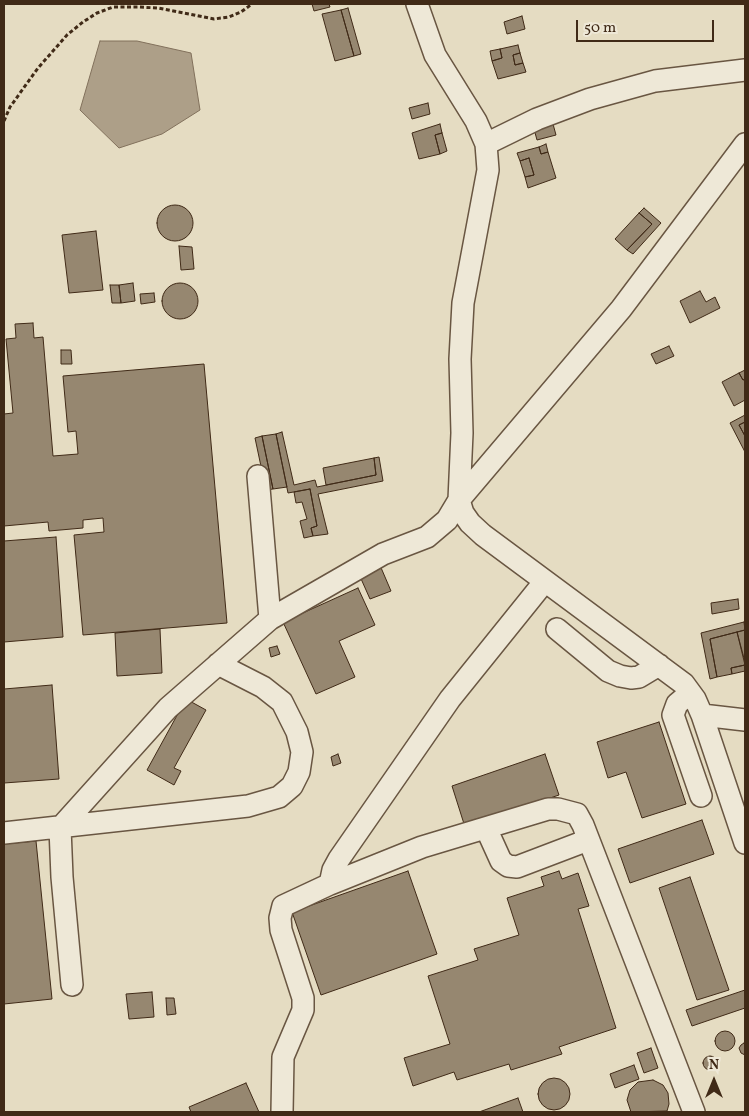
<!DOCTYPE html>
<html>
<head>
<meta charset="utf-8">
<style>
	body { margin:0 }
	#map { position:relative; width:749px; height:1116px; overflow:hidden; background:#e5dcc2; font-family:Vollkorn,serif }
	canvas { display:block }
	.frame { position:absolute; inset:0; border:5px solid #402a17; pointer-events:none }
	.north { position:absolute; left:689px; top:1056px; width:50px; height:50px; -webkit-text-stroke:4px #eee8d7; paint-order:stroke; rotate:0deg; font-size:14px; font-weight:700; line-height:20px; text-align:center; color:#402a17 }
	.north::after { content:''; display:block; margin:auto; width:18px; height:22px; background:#402a17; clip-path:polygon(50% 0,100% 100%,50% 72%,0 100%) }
	.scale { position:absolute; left:576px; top:20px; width:138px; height:22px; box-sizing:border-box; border:2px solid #402a17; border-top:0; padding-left:6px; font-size:15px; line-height:18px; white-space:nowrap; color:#402a17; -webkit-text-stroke:4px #eee8d7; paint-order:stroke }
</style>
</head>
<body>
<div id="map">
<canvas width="749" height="1116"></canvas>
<div class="frame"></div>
<div class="north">N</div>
<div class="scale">50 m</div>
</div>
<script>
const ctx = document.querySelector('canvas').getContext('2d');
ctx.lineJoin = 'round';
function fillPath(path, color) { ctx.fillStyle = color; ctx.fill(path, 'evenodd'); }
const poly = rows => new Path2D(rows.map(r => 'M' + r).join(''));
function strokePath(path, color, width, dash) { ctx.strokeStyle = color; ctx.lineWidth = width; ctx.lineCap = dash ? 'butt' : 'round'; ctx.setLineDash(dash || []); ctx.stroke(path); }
const water = poly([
	[100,41,137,41,191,53,200,110,162,134,119,148,80,110,100,41]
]);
const building = poly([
	[312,4,329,4,330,7,314,11,312,4],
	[348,8,361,54,354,56,341,10,348,8],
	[341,10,354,56,335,61,322,14,341,10],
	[522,16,525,29,507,34,504,22,522,16],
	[518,45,520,53,513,55,515,65,523,63,526,72,498,79,492,61,502,58,500,49,518,45],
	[500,49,502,58,492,61,490,51,500,49],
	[520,53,523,63,515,65,513,55,520,53],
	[428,103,430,114,412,119,409,108,428,103],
	[440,124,442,133,435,135,440,154,419,159,412,133,440,124],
	[553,124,556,135,537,140,534,129,553,124],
	[442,133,447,151,440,154,435,135,442,133],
	[546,144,548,152,541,154,539,147,546,144],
	[539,147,541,154,548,152,556,178,528,188,525,177,534,175,529,158,520,161,517,153,539,147],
	[529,158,534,175,525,177,520,161,529,158],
	'157 223a18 18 0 1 1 36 0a18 18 0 1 1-36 0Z',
	[644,208,661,223,633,254,627,250,652,224,639,213,644,208],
	[639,213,652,224,627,250,615,239,639,213],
	[96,231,103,290,69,293,62,235,96,231],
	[179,246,192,247,194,269,181,270,179,246],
	'162 301a18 18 0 1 1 36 0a18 18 0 1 1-36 0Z',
	[133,283,135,301,121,303,119,285,133,283],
	[110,285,119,285,121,303,112,303,110,285],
	[700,291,706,302,715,297,720,308,690,323,680,301,700,291],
	[154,293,155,302,141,304,140,294,154,293],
	[33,323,34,338,43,337,53,456,78,454,76,431,68,432,63,376,204,364,227,623,83,635,74,535,104,532,103,518,83,520,83,528,49,531,48,522,4,526,4,414,13,413,6,339,16,338,15,324,33,323],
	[669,346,674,356,656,364,651,354,669,346],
	[61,350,71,350,72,364,61,364,61,350],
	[745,370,745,379,743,380,739,373,745,370],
	[739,373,743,380,745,379,745,400,734,406,722,382,739,373],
	[745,415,745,422,739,425,745,436,745,452,730,423,745,415],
	[745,422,745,436,739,425,745,422],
	[282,432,294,485,315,480,317,487,376,475,374,458,379,457,383,481,318,494,328,534,313,536,311,528,317,526,310,489,288,493,276,434,282,432],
	[276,434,287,487,273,489,262,436,276,434],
	[262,436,273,489,266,490,255,438,262,436],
	[374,458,376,475,326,485,323,468,374,458],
	[310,489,317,526,311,528,313,536,304,538,300,521,307,519,302,502,296,503,294,492,310,489],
	[56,537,63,637,4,642,4,541,56,537],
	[379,563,391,591,370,599,358,572,379,563],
	[358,588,375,625,339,641,355,677,316,694,283,622,358,588],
	[738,599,739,609,712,614,711,603,738,599],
	[744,622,745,630,710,639,717,677,710,679,701,633,744,622],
	[160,629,162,673,117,676,115,633,160,629],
	[745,630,745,662,737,632,745,630],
	[737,632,745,665,731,668,732,674,717,677,710,639,737,632],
	[277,646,280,654,271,657,269,648,277,646],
	[745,665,745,671,732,674,731,668,745,665],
	[52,685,59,779,4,783,4,689,52,685],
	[186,699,206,710,174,768,181,771,174,785,147,770,186,699],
	[659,722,686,804,642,818,626,772,608,778,597,742,659,722],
	[338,754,341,763,333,766,331,757,338,754],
	[545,754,559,795,465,827,452,786,545,754],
	[702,820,714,854,630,883,618,849,702,820],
	[36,841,52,999,4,1004,4,844,36,841],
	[408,871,437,954,321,995,292,912,408,871],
	[559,871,562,879,578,873,589,906,578,909,616,1028,559,1047,562,1054,511,1070,509,1064,457,1080,454,1072,413,1086,404,1058,450,1044,428,976,478,960,474,949,519,935,507,898,544,886,541,877,559,871],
	[690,877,729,990,697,1000,659,888,690,877],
	[745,990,745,1008,692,1026,686,1010,745,990],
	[152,992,154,1017,129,1019,126,994,152,992],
	[166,998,174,998,176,1014,167,1015,166,998],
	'715 1041a10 10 0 1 1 20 0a10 10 0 1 1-20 0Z',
	[744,1043,745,1043,745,1055,741,1053,739,1048,741,1045,744,1043],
	[651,1048,658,1068,644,1073,637,1053,651,1048],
	'703 1063a7 7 0 1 1 14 0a7 7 0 1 1-14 0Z',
	[634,1065,639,1079,615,1088,610,1074,634,1065],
	'538 1094a16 16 0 1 1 32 0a16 16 0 1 1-32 0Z',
	[653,1080,663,1085,668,1093,669,1104,667,1111,631,1112,627,1100,630,1090,638,1082,653,1080],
	[246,1083,259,1112,191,1112,189,1107,246,1083],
	[518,1098,523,1112,479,1112,518,1098]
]);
const path = poly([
	[4,121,10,107,38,68,67,35,83,22,97,13,113,7,138,7,158,8,214,19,229,17,241,12,252,4]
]);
const minor = poly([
	[417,4,435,55,476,121,486,144,488,170,463,303,460,359,462,433,459,500,463,513,470,523,483,535,684,684,695,699,702,715,745,843],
	[486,144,537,119,590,99,655,81,745,70],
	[258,476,270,619],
	[557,629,608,671,620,676,631,678,639,677,659,665],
	[690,693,677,704,673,715,701,796],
	[702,715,745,720],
	[486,828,501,861,508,866,517,867,588,840],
	[4,833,248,806,279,797,292,786,299,772,302,752,297,732,282,702,263,687,218,664],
	[330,884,333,870,339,859,450,699,545,581],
	[72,985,62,877,60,828,168,708,270,619,383,554,427,537,447,520,459,500,621,309,745,144],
	[282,1112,283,1057,303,1010,303,998,281,930,280,918,283,906,330,884,422,847,548,809,558,809,577,814,583,825,694,1112]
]);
fillPath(water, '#ad9f88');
strokePath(water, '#81705b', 1);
fillPath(building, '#968770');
strokePath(building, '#402a17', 1);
strokePath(minor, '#695642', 24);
strokePath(path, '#402a17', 3, [4, 2.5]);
strokePath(minor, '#eee8d7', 21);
</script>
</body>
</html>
